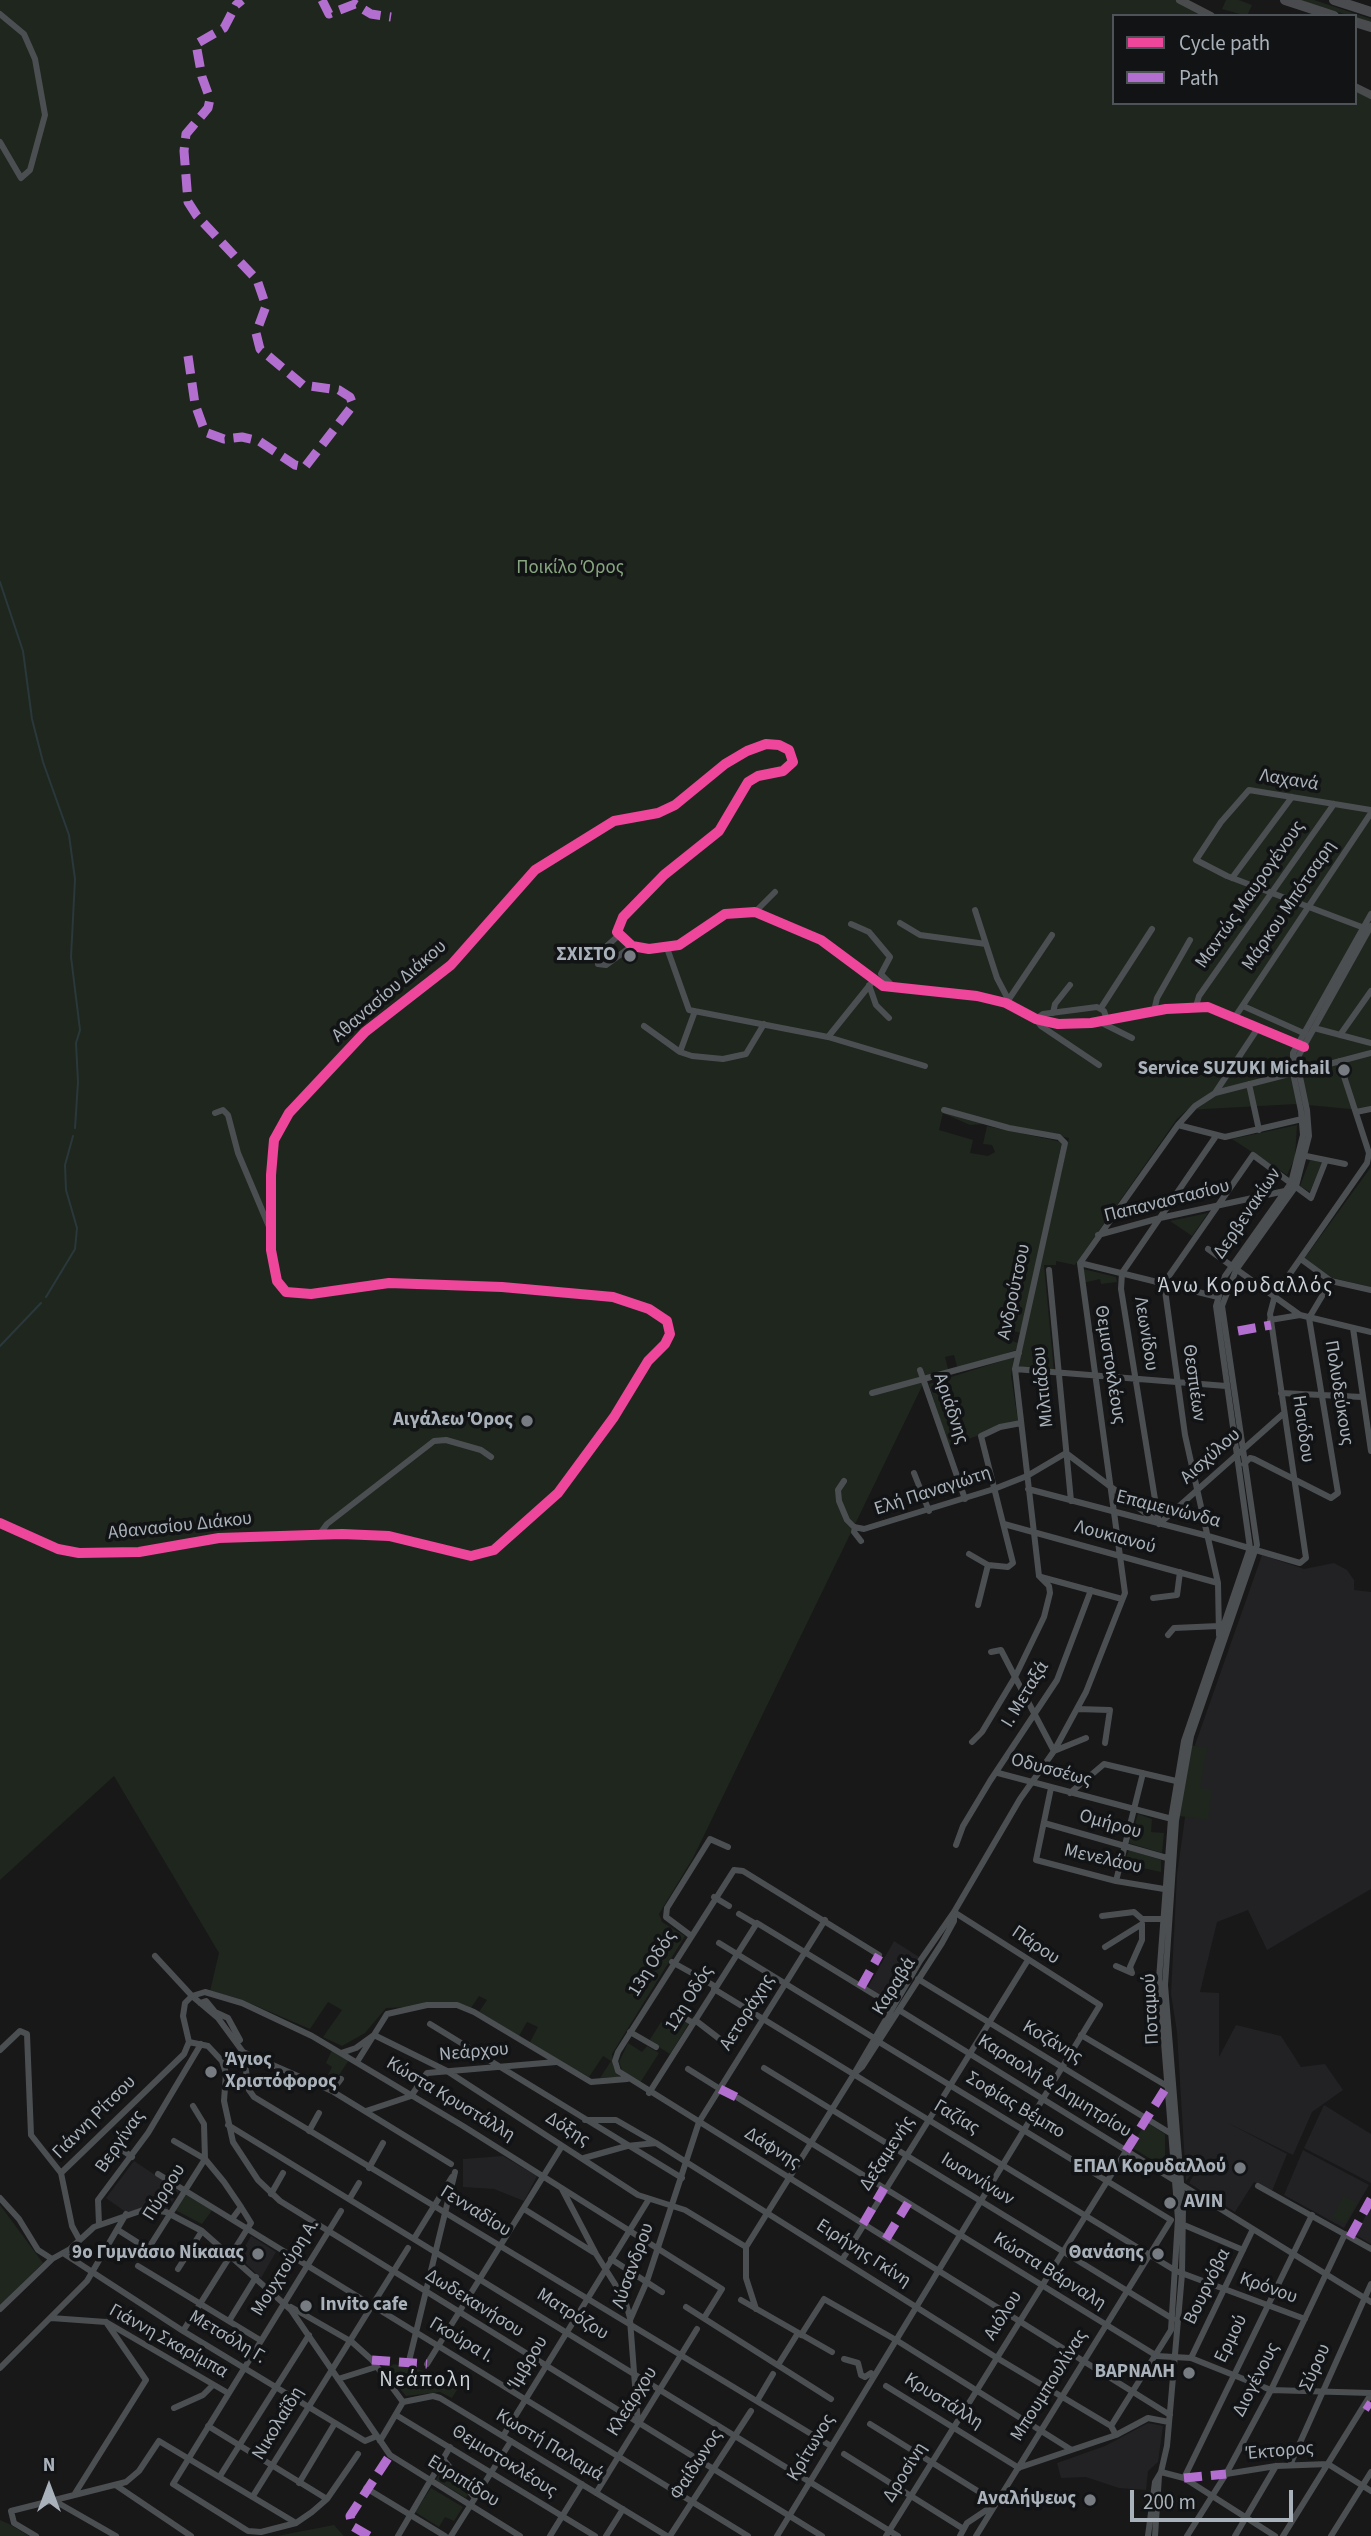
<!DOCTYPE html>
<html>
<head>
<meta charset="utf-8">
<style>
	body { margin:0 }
	#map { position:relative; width:1371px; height:2536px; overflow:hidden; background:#181819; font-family:"Source Sans 3",sans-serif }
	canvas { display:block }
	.legend { position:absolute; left:1112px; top:14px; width:245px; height:91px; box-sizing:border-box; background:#121315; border:2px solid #4e5357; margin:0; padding:9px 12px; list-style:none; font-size:21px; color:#a9b2ba }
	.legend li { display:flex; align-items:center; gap:14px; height:35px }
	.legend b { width:35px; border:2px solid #4e5357 }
	.north { position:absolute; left:14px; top:2452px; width:70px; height:70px; -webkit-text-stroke:5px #121315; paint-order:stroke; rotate:0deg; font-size:19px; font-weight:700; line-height:28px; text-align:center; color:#a9b2ba }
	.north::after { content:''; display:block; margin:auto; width:24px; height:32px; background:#a9b2ba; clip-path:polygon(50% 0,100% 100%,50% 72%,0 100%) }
	.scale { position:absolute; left:1130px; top:2490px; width:163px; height:32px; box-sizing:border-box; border:4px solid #a9b2ba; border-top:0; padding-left:9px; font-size:21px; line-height:24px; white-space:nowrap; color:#a9b2ba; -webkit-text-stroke:5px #121315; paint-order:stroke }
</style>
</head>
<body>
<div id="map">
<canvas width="1371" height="2536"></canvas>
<ul class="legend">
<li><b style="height:9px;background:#ed469a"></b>Cycle path</li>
<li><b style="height:9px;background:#b36fd0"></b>Path</li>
</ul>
<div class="north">N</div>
<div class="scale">200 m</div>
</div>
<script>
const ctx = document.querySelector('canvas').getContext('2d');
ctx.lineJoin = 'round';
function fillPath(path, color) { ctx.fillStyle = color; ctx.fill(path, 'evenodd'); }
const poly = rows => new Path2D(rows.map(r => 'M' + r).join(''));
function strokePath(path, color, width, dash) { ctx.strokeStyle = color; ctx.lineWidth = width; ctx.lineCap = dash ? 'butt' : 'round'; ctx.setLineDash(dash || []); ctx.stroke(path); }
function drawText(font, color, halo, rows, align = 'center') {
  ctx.font = font + ' "Source Sans 3",sans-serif'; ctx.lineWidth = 7; ctx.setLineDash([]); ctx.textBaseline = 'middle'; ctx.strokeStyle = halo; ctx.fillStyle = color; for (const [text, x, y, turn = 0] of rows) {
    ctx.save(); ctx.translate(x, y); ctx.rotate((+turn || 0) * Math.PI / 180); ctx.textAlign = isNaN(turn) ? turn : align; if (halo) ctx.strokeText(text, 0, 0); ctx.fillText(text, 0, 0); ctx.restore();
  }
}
const built = poly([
	[1262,1555,1304,1569,1334,1563,1347,1570,1354,1580,1354,1590,1371,1592,1371,1889,1267,1950,1248,1910,1217,1922,1200,1992,1219,1993,1219,2057,1236,2025,1281,2036,1301,2067,1325,2064,1343,2090,1312,2112,1293,2155,1226,2122,1287,2154,1272,2191,1254,2182,1235,2212,1189,2183,1202,2161,1186,2181,1177,2032,1171,1994,1177,1875,1195,1745],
	[894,1941,919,1957,893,2003,868,1987],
	[1324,2105,1371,2134,1371,2183,1304,2148],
	[1303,2150,1369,2185,1344,2228,1284,2195],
	[503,2156,537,2176,524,2201,494,2189,463,2187,463,2159],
	[134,2161,179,2191,167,2210,150,2206,127,2213,106,2198],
	[1371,2205,1371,2244,1356,2235],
	[251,2236,276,2252,261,2278,239,2257],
	[1148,2423,1163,2426,1158,2462,1148,2471,1146,2490,1119,2488,1086,2477,1061,2478,1057,2463,1105,2446]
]);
const green = poly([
	[0,0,1180,0,1211,16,1114,16,1114,103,1355,103,1355,87,1371,95,1371,1111,1297,1104,1187,1110,1177,1119,1075,1265,1056,1261,1056,1265,1044,1265,1054,1371,1017,1367,1069,1138,997,1123,970,1125,943,1113,939,1130,973,1140,970,1153,988,1156,995,1152,992,1145,983,1144,987,1126,1062,1142,1021,1333,1006,1329,1001,1337,1018,1343,1016,1350,958,1370,954,1355,945,1357,949,1373,925,1380,693,1858,659,1914,662,1922,685,1936,612,2054,614,2069,620,2077,600,2078,611,2061,603,2056,589,2077,529,2044,538,2027,527,2022,519,2036,479,2012,487,2000,479,1996,471,2008,465,2005,386,2008,365,2033,342,2046,323,2037,342,2010,328,2002,310,2029,240,1999,210,1991,219,1953,114,1776,0,1880],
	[1226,0,1239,0,1252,5,1247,16,1222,9],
	[1298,0,1314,0,1371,19,1371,22],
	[1297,1125,1295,1158,1287,1175,1232,1139],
	[1310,1160,1322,1162,1310,1192,1300,1186],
	[1371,1167,1371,1287,1333,1278,1304,1259],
	[1208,1213,1192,1236,1170,1221],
	[1083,1269,1116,1277,1117,1282,1101,1284,1100,1279,1083,1283],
	[1014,1357,1011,1375,1018,1422,948,1446,929,1384],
	[1190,1745,1207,1748,1200,1788,1212,1790,1208,1820,1179,1816],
	[1138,1814,1152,1819,1151,1832,1164,1833,1162,1853,1129,1843],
	[1129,1850,1161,1860,1161,1872,1124,1864],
	[675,2014,689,2023,670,2054,649,2041,661,2022,668,2026],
	[628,2043,642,2052,647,2046,659,2053,640,2083,622,2070,619,2062],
	[332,2050,349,2060,331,2087,324,2083,332,2067,326,2063],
	[1146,2122,1165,2134,1165,2168,1131,2147],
	[165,2180,177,2187,166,2206,154,2199],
	[185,2192,213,2209,202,2224,173,2209],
	[1344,2196,1357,2203,1345,2224,1332,2218],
	[0,2205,43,2263,0,2305],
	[394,2364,441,2375,460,2385,452,2398,440,2392,406,2396,384,2370],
	[444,2467,468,2495,466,2498,436,2480],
	[431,2488,463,2507,454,2521,445,2517,439,2527,415,2512],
	[0,2520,9,2524,29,2536,0,2536],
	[334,2525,344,2536,277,2536]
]);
const stream = poly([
	[0,582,23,651,32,719,43,762,69,835,75,879,71,957,80,1030,76,1043,78,1082,75,1128],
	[46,1297,75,1249,77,1228,66,1190,65,1165,73,1136],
	[0,1346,41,1303]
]);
const minor = poly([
	[0,14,24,34,35,59,45,115,30,170,21,178,0,142],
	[1232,878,1292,797],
	[975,910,997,978,1008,999],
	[755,912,775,892],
	[900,923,920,935,986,944],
	[851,924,869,932,890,957,881,974,895,988],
	[1367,929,1227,876,1196,860,1221,822,1249,790,1371,810],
	[619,935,598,954,598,964,606,965,632,946],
	[667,948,689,1010,828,1037,873,981],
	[869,985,876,1005,889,1018],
	[1007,1002,1052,935],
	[1196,1006,1199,996,1334,804],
	[1243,1006,1308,1035],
	[1101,1008,1152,929],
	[1154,1011,1157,998,1190,940],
	[1053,1013,1055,1004,1070,985],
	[1235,1017,1371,813],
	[1100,1022,1132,1038],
	[644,1026,680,1052,692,1056,723,1059,746,1054,764,1024],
	[1314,1028,1371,1043],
	[1340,1035,1371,991],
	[828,1037,925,1066],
	[680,1052,695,1011],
	[1099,1065,1041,1026,1036,1019,1043,1014,1097,1007,1104,1011,1107,1020],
	[1299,1072,1371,1053],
	[1249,1084,1259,1130],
	[1215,1093,1293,1073],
	[944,1110,1009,1128,1059,1137,1065,1143,1015,1369,1039,1576],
	[1356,1112,1371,1109],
	[215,1113,223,1110,228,1115,238,1153,270,1229],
	[1178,1125,1225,1137,1302,1119],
	[1306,1156,1345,1164],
	[1098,1235,1160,1218,1285,1191],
	[1208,1249,1300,1315],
	[1301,1259,1331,1281,1371,1290],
	[1080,1263,1218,1297],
	[1049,1270,1071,1501],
	[1270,1320,1300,1315,1371,1332],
	[1353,1328,1371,1451],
	[1015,1369,1226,1386],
	[920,1370,965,1499],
	[872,1393,1019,1353],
	[1281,1393,1362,1397],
	[1244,1464,1250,1458,1254,1459,1331,1498,1338,1493,1309,1318,1331,1281],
	[914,1473,929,1511],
	[844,1481,838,1490,839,1501,847,1520,854,1527,864,1529,994,1489,1027,1476,1066,1453,1156,1521],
	[1028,1489,1208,1536,1300,1563,1306,1558,1270,1314,1275,1295,1367,1163,1369,1153,1339,1061],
	[0,1523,58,1549,79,1553,139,1552,219,1538,342,1534,389,1536,471,1556,494,1550,558,1493,614,1417,648,1361,665,1344,670,1334,667,1321,649,1309,613,1297,502,1287,389,1283,311,1294,286,1292,277,1281,271,1250,271,1175,274,1140,289,1113,365,1032,451,965,535,870,614,821,658,813,675,805,725,764,747,751,766,744,779,745,789,750,793,762,783,771,758,776,748,782,719,831,664,875,623,917,617,932,632,946,649,949,679,945,725,914,755,912,821,940,883,986,977,996,1006,1003,1036,1019,1058,1024,1091,1023,1166,1009,1208,1007,1304,1047],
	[1004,1524,1218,1583],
	[1159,1524,1121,1289,1122,1273,1216,1136],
	[1159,1524,1284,1413],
	[855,1527,854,1532,861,1541],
	[319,1535,327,1524,434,1441,446,1440,481,1450,491,1457],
	[969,1554,988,1565,1008,1567,1013,1563,981,1436,1000,1427,1021,1423],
	[1039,1576,1049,1586,1050,1593,1044,1617,1015,1677,1054,1751],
	[1041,1577,1122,1599],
	[1153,1598,1177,1595,1180,1572],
	[978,1605,988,1565],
	[1168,1635,1174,1628,1219,1626],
	[1219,1635,1218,1583,1185,1435,1164,1283,1253,1155,1311,1198,1326,1160],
	[1077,1709,1110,1710,1105,1743],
	[972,1742,982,1732,1015,1677,1001,1650,991,1652],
	[1054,1751,1086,1738],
	[998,1773,1172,1819],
	[1051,1788,1036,1860,1116,1881,1164,1889],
	[1070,1793,1104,1764,1176,1781],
	[1044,1823,1167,1858],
	[956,1845,963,1826,990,1781,1057,1680,1091,1590],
	[1116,1881,1143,1773],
	[714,1897,729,1906],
	[739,1914,756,1924],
	[1102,1916,1134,1912,1142,1919,1162,1919],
	[690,1935,666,1917,667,1908,710,1839,728,1847],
	[719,1943,874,2038],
	[1105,1947,1142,1924],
	[879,1955,743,1871,734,1870,618,2052,615,2061,618,2071,1170,2415],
	[155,1956,192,1996,218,2018,243,2052,249,2090,254,2097,831,2446],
	[672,1962,690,1972],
	[1116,1966,1132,1973,1130,1967,1142,1940,1142,1924],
	[701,1978,716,1987],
	[918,1979,1170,2133],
	[714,1989,1176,2271,1305,2319],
	[200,2003,206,2001,215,2012,228,2018,240,2040],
	[899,2010,1371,2302],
	[675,2012,693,2023],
	[695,2020,721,2040],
	[430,2024,682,2178],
	[630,2032,656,2047],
	[1081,2035,1167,2086],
	[189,2042,208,2046,222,2061,226,2073,224,2101,233,2142,258,2180,280,2201,822,2536],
	[189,2042,183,2016,185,2003,192,1996,205,1992,242,2003,312,2036,463,2126,722,2289,704,2318],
	[879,2042,1171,2220],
	[0,2050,20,2031,27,2034,31,2135,61,2173],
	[243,2052,332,2091,451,2164],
	[341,2053,356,2048,374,2035,447,2071,638,2195,685,2210,746,2247],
	[357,2062,387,2014,427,2005,457,2005,474,2012,591,2082,627,2079],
	[764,2068,1173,2319],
	[688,2069,720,2089],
	[855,2073,862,2067,942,1943,954,1921,954,1912],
	[332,2091,341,2079],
	[649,2093,757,1923,893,2006],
	[738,2098,1157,2356,1191,2358,1271,2390,1371,2393],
	[366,2111,411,2096,427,2073,556,2062],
	[585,2120,616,2120,656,2143,997,2358,1111,2426,1116,2435],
	[228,2125,898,2536],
	[309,2131,319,2113],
	[174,2141,205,2159,224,2182,241,2207,232,2219],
	[117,2146,132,2157],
	[584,2158,627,2146,656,2143],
	[369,2168,383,2143],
	[158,2174,748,2536],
	[1258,2186,1371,2249],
	[562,2189,596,2254,625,2300,630,2318],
	[271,2194,283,2173],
	[0,2198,19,2219,38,2250,52,2259],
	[350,2198,359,2183],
	[524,2209,593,2252],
	[341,2211,173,2484,248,2531,261,2532,296,2523,312,2512,327,2499,358,2454],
	[99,2224,98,2200,148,2133,201,2044],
	[1184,2225,1243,2250],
	[118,2230,148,2249,205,2159,204,2124,193,2106],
	[415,2237,452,2177],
	[79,2239,72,2226,61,2173,184,2054,189,2042],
	[63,2253,183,2331,365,2441,377,2436],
	[611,2259,662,2292],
	[842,2260,1028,1960],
	[138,2266,260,2340],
	[178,2269,202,2231],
	[741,2300,832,2352],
	[291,2307,352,2342,372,2360,403,2402,433,2396,440,2398,667,2536],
	[686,2307,831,2399],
	[0,2309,52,2259,70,2249,94,2227,146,2209,166,2212,202,2231,291,2310,390,2455,520,2536],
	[756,2309,746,2278,746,2247,854,2074,920,1961,954,1912,1020,1799,1054,1751,1086,1692,1125,1593,1080,1263,1178,1125,1195,1106,1215,1093,1258,1028],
	[51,2318,106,2322,228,2393],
	[229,2321,256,2277],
	[183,2331,251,2223,241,2207],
	[801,2335,824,2299,896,2340,1070,2449],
	[1191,2358,1253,2229],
	[844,2359,858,2363,861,2375,865,2377,871,2373,874,2376],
	[409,2361,455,2172],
	[427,2364,562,2146],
	[778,2365,798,2333],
	[0,2368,87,2281,126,2214],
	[338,2379,376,2367],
	[886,2386,1019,2468],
	[757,2401,773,2374],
	[174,2408,203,2395,213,2385],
	[396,2415,595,2536],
	[638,2424,630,2320,647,2281,699,2122,825,1920],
	[870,2424,997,2503,967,2523,960,2536],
	[208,2426,327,2499],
	[1111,2426,1171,2330,1178,2219,1159,1979,1171,1819,1184,1741,1250,1548,1216,1306,1225,1276,1291,1183,1303,1135,1301,1111,1293,1073,1293,1053,1371,914],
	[503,2436,649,2199],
	[380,2441,403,2402],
	[844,2454,962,2528],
	[443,2459,475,2498],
	[1290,2465,1371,2284],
	[1021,2467,1116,2435,1148,2418,1169,2422],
	[1161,2472,1184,2478,1275,2536],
	[1226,2474,1276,2466,1328,2464,1371,2491],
	[220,2476,309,2335],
	[1184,2478,1312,2215],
	[299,2483,335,2423],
	[117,2486,191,2536],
	[366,2488,445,2536],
	[596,2493,697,2329],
	[74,2495,146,2380,106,2322],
	[253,2496,408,2248],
	[53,2500,116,2536],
	[36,2536,14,2523,11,2511,126,2482,139,2471,159,2441,296,2523],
	[398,2536,450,2447],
	[451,2536,511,2441],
	[550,2536,582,2484],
	[606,2536,623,2509],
	[670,2536,751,2411],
	[777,2536,1100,2005,954,1912],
	[886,2536,1126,2151],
	[976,2536,1171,2220],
	[1148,2536,1155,2482,1161,2472,1167,2446,1182,2274,1183,2207,1165,1985,1176,1821,1191,1736,1257,1545,1222,1306,1236,1270,1296,1186,1309,1136,1307,1110,1299,1072,1299,1055,1371,926],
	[1155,2536,1159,2476],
	[1187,2536,1226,2474,1271,2390,1345,2234],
	[1235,2536,1276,2466],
	[1283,2536,1371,2394],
	[1331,2536,1371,2472]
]);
const major = poly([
	[1180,0,1211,16],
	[1355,87,1371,95]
]);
const highway = poly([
	[1285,0,1334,16],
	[1334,0,1371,12],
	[1355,22,1371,27]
]);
const quiet = poly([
	[322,0,329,14,355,4,371,14,391,17],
	[188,356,195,404,205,432,224,439,242,437,259,441,295,465,305,467,353,405,350,397,339,390,303,385,260,349,256,333,266,306,257,280,197,216,188,202,184,151,186,134,208,108,210,99,202,77,196,44,224,28,236,5,242,0],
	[1238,1331,1271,1325],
	[861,1987,879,1955],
	[720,2089,738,2098],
	[1126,2151,1167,2086],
	[863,2224,884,2188],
	[1350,2237,1371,2199],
	[886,2239,908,2203],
	[372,2360,427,2364],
	[1365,2404,1371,2408],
	[1184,2478,1226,2474],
	[369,2536,352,2526,350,2516,390,2455]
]);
const cycleway = poly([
	[0,1523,58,1549,79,1553,139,1552,219,1538,342,1534,389,1536,471,1556,494,1550,558,1493,614,1417,648,1361,665,1344,670,1334,667,1321,649,1309,613,1297,502,1287,389,1283,311,1294,286,1292,277,1281,271,1250,271,1175,274,1140,289,1113,365,1032,451,965,535,870,614,821,658,813,675,805,725,764,747,751,766,744,779,745,789,750,793,762,783,771,758,776,748,782,719,831,664,875,623,917,617,932,632,946,649,949,679,945,725,914,755,912,821,940,883,986,977,996,1006,1003,1036,1019,1058,1024,1091,1023,1166,1009,1208,1007,1304,1047]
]);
const markers = [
	[630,956,7,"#767c82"],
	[1344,1070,7,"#767c82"],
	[527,1421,7,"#767c82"],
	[211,2072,7,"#767c82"],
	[1240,2168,7,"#767c82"],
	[1170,2203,7,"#767c82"],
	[258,2254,7,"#767c82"],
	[1158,2254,7,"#767c82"],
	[306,2306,7,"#767c82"],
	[1189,2373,7,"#767c82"],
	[1090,2500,7,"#767c82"]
];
const parkNames = [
	["Ποικίλο Όρος",570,569]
];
const streetNames = [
	["Λαχανά",1289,781,9],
	["Μαντώς Μαυρογένους",1251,895,-55],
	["Μάρκου Μπότσαρη",1290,906,-56],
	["Αθανασίου Διάκου",390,992,-41],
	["Παπαναστασίου",1167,1202,-14],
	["Δερβενακίων",1248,1214,-56],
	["Ανδρούτσου",1015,1292,-78],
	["Λεωνίδου",1145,1334,81],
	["Θεμιστοκλέους",1109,1365,81],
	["Θεσπιέων",1193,1383,82],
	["Μιλτιάδου",1044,1387,-96],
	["Πολυδεύκους",1338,1393,81],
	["Αριάδνης",950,1409,71],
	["Ησιόδου",1302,1429,82],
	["Αισχύλου",1211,1457,-42],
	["Ελή Παναγιώτη",933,1492,-18],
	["Επαμεινώνδα",1168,1510,14],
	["Αθανασίου Διάκου",180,1527,-6],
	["Λουκιανού",1115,1538,15],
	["Ι. Μεταξά",1026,1695,-59],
	["Οδυσσέως",1051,1771,15],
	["Ομήρου",1110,1825,16],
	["Μενελάου",1103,1860,13],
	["Πάρου",1035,1946,34],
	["13η Οδός",653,1964,-58],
	["Καραβά",895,1987,-58],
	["12η Οδός",690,1999,-58],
	["Ποταμού",1152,2009,-93],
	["Αετοράχης",748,2013,-58],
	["Κοζάνης",1052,2043,31],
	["Νεάρχου",474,2053,-5],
	["Καραολή & Δημητρίου",1054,2087,32],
	["Κώστα Κρυστάλλη",450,2100,31],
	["Σοφίας Βέμπο",1015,2106,31],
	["Γιάννη Ρίτσου",95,2118,-45],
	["Γαζίας",956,2118,31],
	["Δόξης",567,2130,32],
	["Βεργίνας",121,2142,-55],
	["Δάφνης",772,2149,32],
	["Δεξαμενής",888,2154,-57],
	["Ιωαννίνων",977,2180,32],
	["Πύρρου",165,2193,-58],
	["Γενναδίου",475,2212,32],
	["Ειρήνης Γκίνη",863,2254,33],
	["Λύσανδρου",634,2266,-70],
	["Μουχτούρη Α.",286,2268,-58],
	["Κώστα Βάρναλη",1049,2272,32],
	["Βουρνόβα",1208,2287,-64],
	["Κρόνου",1268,2289,20],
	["Δωδεκανήσου",474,2304,32],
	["Ματρόζου",572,2315,32],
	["Αιόλου",1004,2316,-58],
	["Μετσόλη Γ.",227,2338,31],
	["Ερμού",1232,2339,-64],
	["Γκούρα Ι.",461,2341,31],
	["Γιάννη Σκαρίμπα",168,2342,29],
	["Ίμβρου",529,2363,-59],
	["Σύρου",1316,2368,-66],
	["Διογένους",1257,2380,-63],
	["Μπουμπουλίνας",1050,2386,-58],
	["Κλεάρχου",633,2402,-58],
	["Κρυστάλλη",943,2402,32],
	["Νικολαΐδη",279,2424,-59],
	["Κωστή Παλαμά",549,2446,31],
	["Κρίτωνος",812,2448,-59],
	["Έκτορος",1280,2452,-5],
	["Θεμιστοκλέους",504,2462,32],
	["Φαίδωνος",697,2465,-57],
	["Δροσίνη",906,2473,-58],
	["Ευριπίδου",463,2482,32]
];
const poiNames = [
	["ΣΧΙΣΤΟ",616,956],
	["Service SUZUKI Michail",1330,1070],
	["Αιγάλεω Όρος",513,1421],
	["Άγιος",225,2061,"left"],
	["Χριστόφορος",225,2083,"left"],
	["ΕΠΑΛ Κορυδαλλού",1226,2168],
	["AVIN",1184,2203,"left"],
	["9ο Γυμνάσιο Νίκαιας",244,2254],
	["Θανάσης",1144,2254],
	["Invito cafe",320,2306,"left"],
	["ΒΑΡΝΑΛΗ",1175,2373],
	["Αναλήψεως",1076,2500]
];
const neighbourhoodNames = [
	["Άνω Κορυδαλλός",1246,1287],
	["Νεάπολη",426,2381]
];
fillPath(built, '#222225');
fillPath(green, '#1f261e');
strokePath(stream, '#2a383b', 2);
strokePath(minor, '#4c4f52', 6);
strokePath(major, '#4a4b4d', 8);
strokePath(highway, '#4a4b4e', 10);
strokePath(quiet, '#b36fd0', 9, [18, 9]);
strokePath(cycleway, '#ed469a', 10);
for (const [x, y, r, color] of markers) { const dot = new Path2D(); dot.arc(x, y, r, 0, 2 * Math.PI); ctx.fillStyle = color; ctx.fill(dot); strokePath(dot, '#121315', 2.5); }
drawText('19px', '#87a67f', '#121315', parkNames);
drawText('19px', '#a9b2ba', '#121315', streetNames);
drawText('bold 19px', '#a9b2ba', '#121315', poiNames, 'right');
ctx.letterSpacing = '2px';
drawText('21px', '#cad0d6', '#121315', neighbourhoodNames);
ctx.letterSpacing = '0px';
</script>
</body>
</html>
